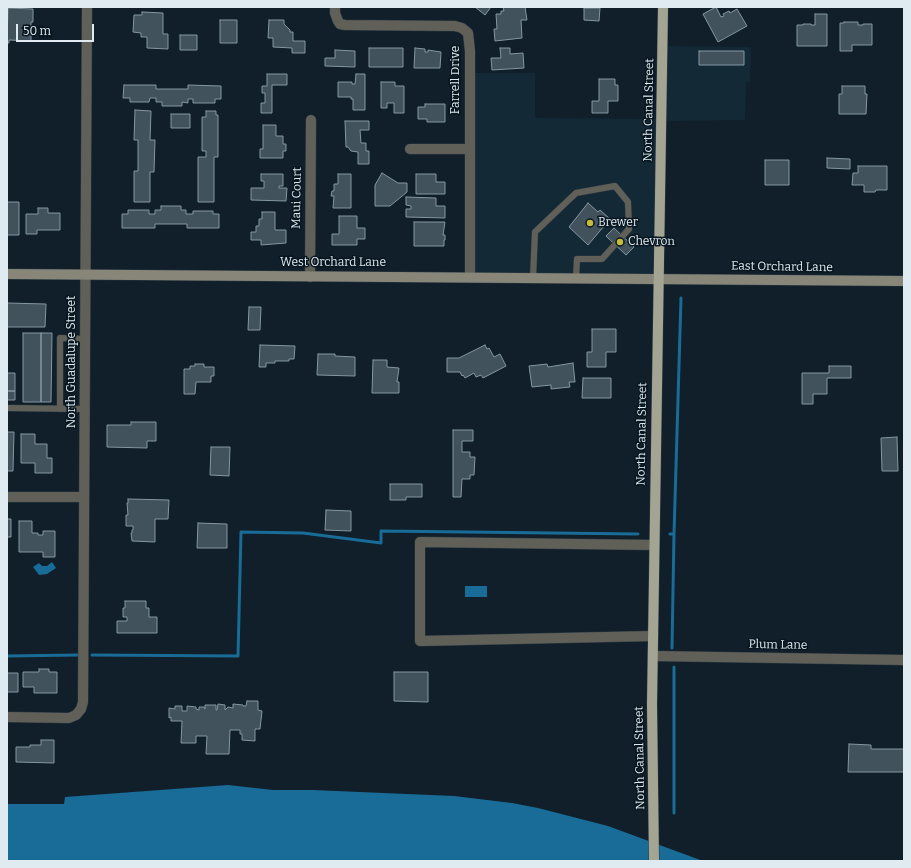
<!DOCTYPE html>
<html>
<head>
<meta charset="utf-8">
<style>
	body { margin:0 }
	#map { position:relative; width:911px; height:868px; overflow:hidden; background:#101f29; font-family:Bitter,serif }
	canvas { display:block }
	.frame { position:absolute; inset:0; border:8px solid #e0eaf1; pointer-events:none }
	.scale { position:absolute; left:16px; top:24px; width:78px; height:18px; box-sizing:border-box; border:2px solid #e0eaf1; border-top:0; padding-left:5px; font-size:12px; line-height:14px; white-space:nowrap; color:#e0eaf1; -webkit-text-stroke:3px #07161f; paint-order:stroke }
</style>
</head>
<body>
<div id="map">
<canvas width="911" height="868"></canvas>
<div class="frame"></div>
<div class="scale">50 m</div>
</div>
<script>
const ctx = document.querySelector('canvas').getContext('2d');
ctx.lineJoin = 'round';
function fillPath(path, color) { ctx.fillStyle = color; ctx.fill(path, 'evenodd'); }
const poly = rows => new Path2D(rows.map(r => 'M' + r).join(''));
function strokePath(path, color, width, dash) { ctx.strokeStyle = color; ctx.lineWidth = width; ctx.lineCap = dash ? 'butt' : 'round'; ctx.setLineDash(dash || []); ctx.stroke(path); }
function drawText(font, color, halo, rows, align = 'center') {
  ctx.font = font + ' Bitter,serif'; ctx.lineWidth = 3; ctx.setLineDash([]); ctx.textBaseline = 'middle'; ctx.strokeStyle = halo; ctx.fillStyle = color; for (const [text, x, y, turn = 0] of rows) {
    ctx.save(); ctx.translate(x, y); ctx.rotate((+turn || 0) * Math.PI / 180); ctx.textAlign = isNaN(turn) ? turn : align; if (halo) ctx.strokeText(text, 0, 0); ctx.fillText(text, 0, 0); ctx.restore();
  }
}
const built = poly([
	[662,46,751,47,750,82,746,82,745,120,662,121,659,278,470,277,469,73,535,73,535,118,661,119]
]);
const water = poly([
	[52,562,56,568,47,574,39,575,33,567,39,563,42,566,47,566],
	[465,586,487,586,487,597,465,597],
	[228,785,273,790,313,790,454,796,512,803,538,808,608,826,703,861,7,861,7,804,64,804,65,797]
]);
const stream = poly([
	[670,534,674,534,672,648],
	[674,534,681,298],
	[92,655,238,656,241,532,303,533,381,543,381,531,638,534],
	[7,656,79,655],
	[674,813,674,667]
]);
const building = poly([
	[475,7,491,7,485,15,475,7],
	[503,7,525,7,527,20,521,20,522,38,495,41,494,29,497,29,496,14,501,14,501,11,504,11,503,7],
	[716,7,721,17,724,16,723,14,729,11,730,13,737,9,747,26,718,42,703,14,716,7],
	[8,8,33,9,33,22,31,22,31,41,9,40,9,43,7,43,8,8],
	[584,8,600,8,599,21,584,20,584,8],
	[142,12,163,13,163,34,168,34,168,49,147,48,147,37,141,37,141,33,133,32,134,15,142,15,142,12],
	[815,14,827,14,827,46,797,46,797,25,803,25,803,24,811,24,811,25,815,25,815,14],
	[220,20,237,20,237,43,220,43,220,20],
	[269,20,284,20,284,24,290,30,290,32,293,32,293,41,305,41,305,53,292,53,292,48,273,47,273,38,268,38,269,20],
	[844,22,858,22,858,25,863,25,863,24,872,24,872,45,852,45,852,51,840,51,840,23,844,23,844,22],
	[180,35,197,35,197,50,180,50,180,35],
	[369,48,403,48,403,67,369,67,369,48],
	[415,48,425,49,425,52,428,52,428,50,441,52,440,68,414,68,415,48],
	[500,48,510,48,510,54,523,53,524,68,492,70,491,58,501,58,500,48],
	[335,50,355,51,355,67,325,66,325,58,335,58,335,50],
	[699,51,744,51,744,65,699,65,699,51],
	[267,74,287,74,287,85,272,85,272,113,261,113,261,103,265,103,265,93,262,93,262,86,267,86,267,74],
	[356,74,365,74,365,110,353,110,353,99,351,99,351,97,338,97,338,82,352,82,352,84,355,84,356,74],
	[599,79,615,79,615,85,618,85,618,101,608,101,608,113,592,113,592,101,599,101,599,79],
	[381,82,395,82,395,86,404,86,404,113,394,113,394,103,387,103,387,108,381,108,381,82],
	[124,85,156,85,156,89,188,89,188,85,221,86,221,99,215,99,215,103,193,103,193,99,188,99,188,103,182,102,182,106,162,106,162,102,156,102,156,98,150,98,149,102,130,102,130,98,123,98,124,85],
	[842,86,865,86,865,94,867,94,866,114,839,114,839,94,842,94,842,86],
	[425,104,445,104,445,122,427,122,427,119,418,119,418,107,425,107,425,104],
	[135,110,151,111,150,140,155,140,154,172,150,172,150,202,134,202,134,171,138,171,138,140,134,140,135,110],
	[206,111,216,111,216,115,218,115,218,157,214,157,214,202,198,202,198,157,206,157,206,151,202,151,202,117,206,117,206,111],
	[171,114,190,114,190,128,171,128,171,114],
	[345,121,369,121,369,130,360,130,361,143,366,143,366,151,369,151,369,164,358,164,358,152,351,151,348,147,346,147,345,121],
	[263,125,276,125,276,136,283,136,283,144,286,144,286,151,283,151,283,158,260,158,260,149,263,149,263,125],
	[827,158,850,159,850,169,827,168,827,158],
	[765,160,789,160,789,185,765,185,765,160],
	[858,166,887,166,887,190,876,190,875,192,864,192,864,185,852,185,853,173,858,173,858,166],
	[382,173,398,183,407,183,407,192,390,206,375,206,375,185,382,173],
	[261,174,283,174,283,186,279,186,279,188,287,188,286,201,251,200,251,188,264,188,264,181,261,181,261,174],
	[338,174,351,174,351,208,333,208,334,196,331,196,332,191,334,191,334,184,338,184,338,174],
	[416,174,436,174,436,182,445,182,445,194,416,194,416,174],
	[406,197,436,198,436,206,445,206,445,218,406,217,406,209,411,209,411,206,406,205,406,197],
	[7,202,19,202,19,235,7,235,7,202],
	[588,203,598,212,600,210,610,219,588,245,569,227,588,203],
	[161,206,181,206,181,210,186,210,186,214,193,214,193,211,213,211,213,214,219,214,219,228,187,228,187,224,155,224,155,228,122,228,122,214,128,214,128,210,149,210,149,214,155,214,155,210,161,210,161,206],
	[38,208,48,208,48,213,60,213,60,230,37,230,37,234,26,234,26,214,38,214,38,208],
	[262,212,275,212,275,230,286,230,286,243,261,245,261,240,251,240,251,232,256,232,256,226,259,226,259,219,262,219,262,212],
	[339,216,357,216,357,228,365,228,365,239,357,239,357,245,332,245,332,234,339,234,339,216],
	[414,222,445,222,443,235,445,235,445,240,444,240,444,246,414,246,414,222],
	[614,228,634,247,626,255,606,236,614,228],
	[7,303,46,304,45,327,7,327,7,303],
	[249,307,261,307,260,330,248,330,249,307],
	[592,329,616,329,616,352,606,352,606,367,587,367,587,352,592,352,592,329],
	[23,333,41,333,41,402,23,402,23,333],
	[41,333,52,333,51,402,41,402,41,333],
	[260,345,295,346,294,359,289,359,289,361,275,361,275,363,266,363,266,367,259,367,260,345],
	[485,345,487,349,489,348,494,357,500,354,506,366,483,378,481,375,476,377,474,373,465,378,463,375,462,376,460,372,447,372,447,358,459,358,485,345],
	[318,354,335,354,335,356,355,357,355,376,317,375,318,354],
	[373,360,387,360,387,367,399,368,397,382,399,382,399,393,372,393,373,360],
	[573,363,575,382,569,382,570,387,551,389,551,385,532,387,529,366,547,364,548,367,573,363],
	[195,364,204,364,204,367,214,367,214,376,211,376,211,382,196,382,195,394,184,394,184,369,190,369,190,366,195,366,195,364],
	[829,366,851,366,851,378,827,378,827,394,813,394,813,404,802,404,802,373,829,373,829,366],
	[7,373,15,373,15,391,7,391,7,373],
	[583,378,611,378,611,398,582,398,583,378],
	[7,391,15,391,15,400,7,400,7,391],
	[131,422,156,422,156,441,147,441,147,448,107,447,107,425,131,425,131,422],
	[453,430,473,430,473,441,462,441,462,452,470,452,470,457,475,457,474,475,470,475,470,479,462,479,461,497,453,497,453,430],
	[7,432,14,432,13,471,7,471,7,432],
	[21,434,35,434,35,444,47,444,47,458,52,458,52,473,35,473,35,463,21,463,21,434],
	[897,437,898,471,882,471,881,438,897,437],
	[211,447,230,447,229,476,210,475,211,447],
	[390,484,422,484,422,497,406,497,406,500,390,500,390,484],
	[128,499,169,500,168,519,155,519,155,542,132,541,131,533,132,533,132,530,133,530,133,526,126,526,126,515,128,515,127,503,128,503,128,499],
	[326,510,351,511,351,531,325,530,326,510],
	[7,519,11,519,11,537,7,537,7,519],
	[19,521,32,521,32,533,38,533,38,535,43,535,43,531,55,531,55,557,43,557,43,552,19,552,19,521],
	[198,523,227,524,227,548,197,548,198,523],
	[125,601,146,601,146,608,149,608,149,617,157,617,157,633,117,633,117,621,127,621,127,617,123,617,123,608,125,608,125,601],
	[39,669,49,669,49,672,57,672,57,693,34,693,34,687,23,687,23,672,39,672,39,669],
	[394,672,428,672,428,702,394,701,394,672],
	[7,673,18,673,18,692,7,692,7,673],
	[247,701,258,701,258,710,262,711,260,729,255,729,255,741,242,740,242,734,240,734,240,730,230,730,229,754,206,754,207,736,196,736,196,743,181,743,182,721,171,721,171,717,169,718,169,708,175,709,175,706,182,706,182,711,187,711,187,706,196,707,196,709,199,710,199,707,204,707,205,709,205,705,216,705,216,710,217,710,218,704,225,705,225,710,228,707,233,708,233,704,243,705,243,706,246,706,247,701],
	[41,740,54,740,54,763,16,762,16,747,30,747,30,745,41,745,41,740],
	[849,744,871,745,871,749,904,749,904,772,848,772,849,744]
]);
const lane = poly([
	[533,278,535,232,576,193,615,186,628,202,629,229,602,259,577,259,576,278],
	[7,408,85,409],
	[60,409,60,338,85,339]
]);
const street = poly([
	[335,7,335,13,338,21,340,24,345,25,455,26,462,28,468,33,470,51,470,277],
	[410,149,469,149],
	[310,277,311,120],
	[7,497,84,497],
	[653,636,420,641,420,542,654,545],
	[653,656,904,660],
	[7,717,69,718,76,715,81,709,83,702,87,7]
]);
const secondary = poly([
	[7,274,904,281]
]);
const primary = poly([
	[654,861,652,704,663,7]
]);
const markers = [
	[590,223,4,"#c6bc3c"],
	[620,242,4,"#c6bc3c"]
];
const streetNames = [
	["Farrell Drive",456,80,-90],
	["North Canal Street",649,110,-89],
	["Maui Court",297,198,-89],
	["West Orchard Lane",333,263],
	["East Orchard Lane",782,267,1],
	["North Guadalupe Street",72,362,-90],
	["North Canal Street",642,434,-89],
	["Plum Lane",778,645,1],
	["North Canal Street",640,758,-91]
];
const poiNames = [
	["Brewer",598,223],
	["Chevron",628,242]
];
fillPath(built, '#132936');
fillPath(water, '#186c97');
strokePath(stream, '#186c97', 3);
fillPath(building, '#41525d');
strokePath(building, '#8597a3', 1);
strokePath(lane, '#2d3b45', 7);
strokePath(street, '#2d3b45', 11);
strokePath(secondary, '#2d3b45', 11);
strokePath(primary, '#2d3b45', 11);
strokePath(lane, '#606058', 6);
strokePath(street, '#606058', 10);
strokePath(secondary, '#878679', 10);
strokePath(primary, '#a4a493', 10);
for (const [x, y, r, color] of markers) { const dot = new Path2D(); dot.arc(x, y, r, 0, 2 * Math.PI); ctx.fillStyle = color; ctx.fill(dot); strokePath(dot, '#07161f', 1.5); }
drawText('12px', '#e0eaf1', '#07161f', streetNames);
drawText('12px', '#e0eaf1', '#07161f', poiNames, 'left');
</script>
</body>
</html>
